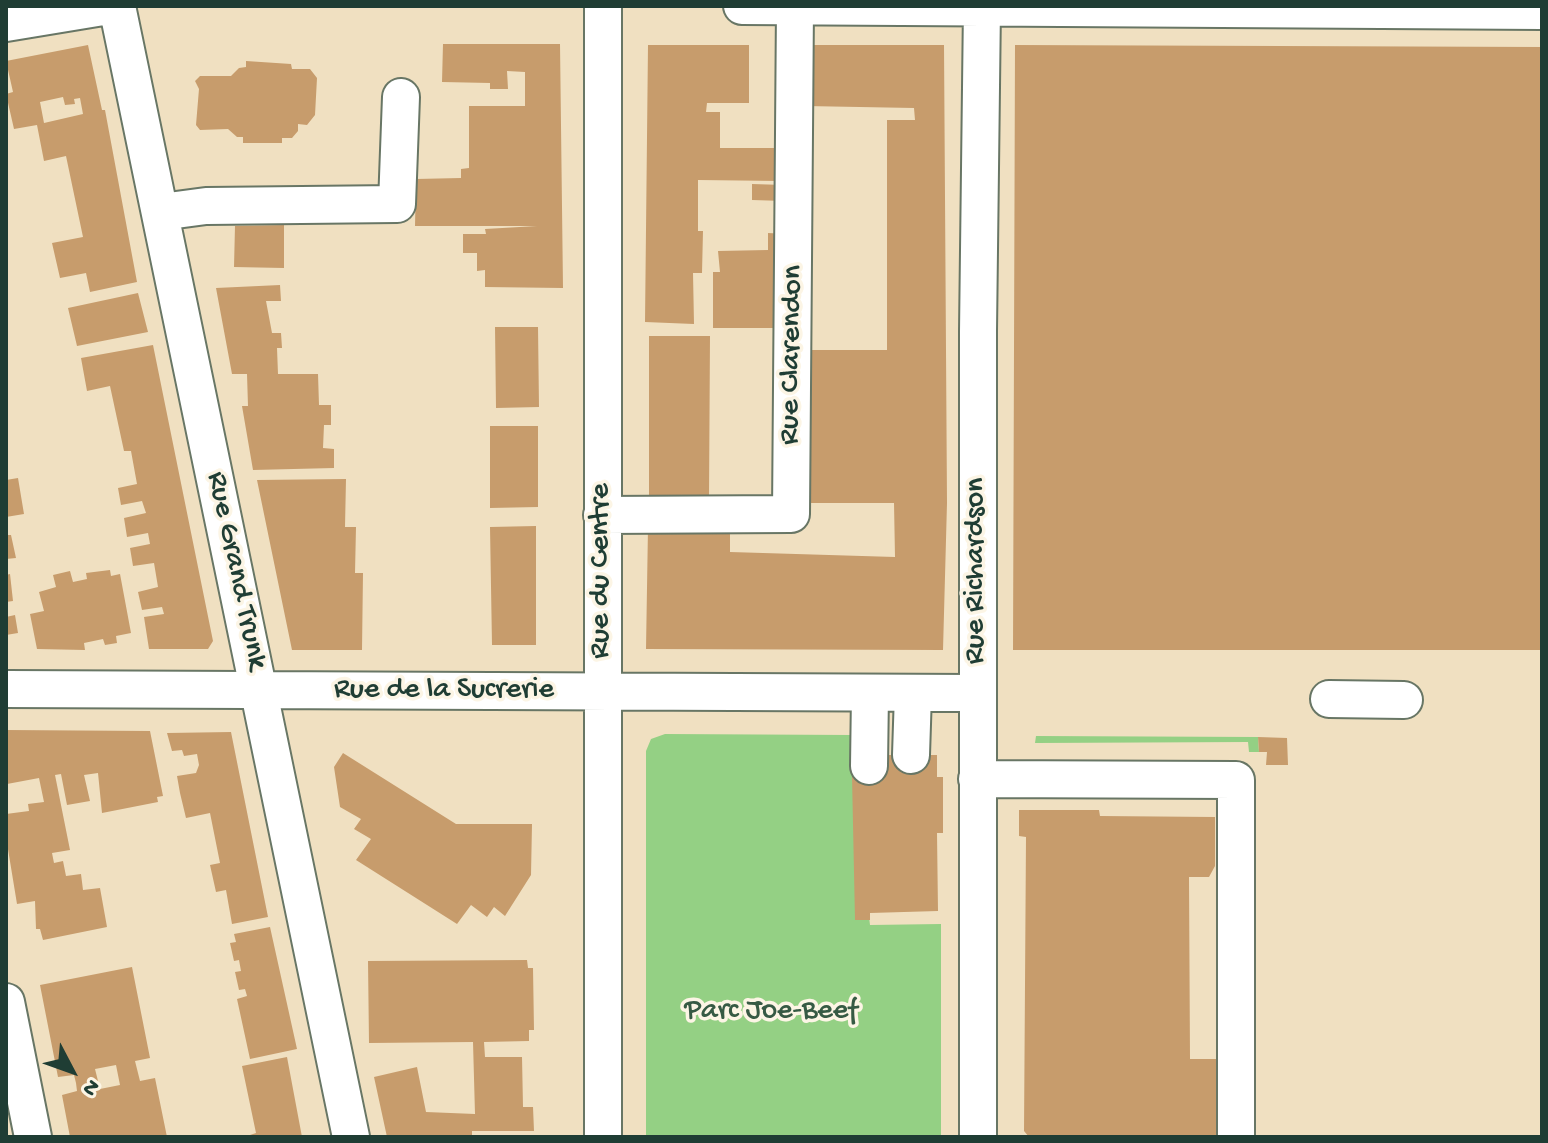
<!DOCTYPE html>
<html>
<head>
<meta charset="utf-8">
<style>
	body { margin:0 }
	#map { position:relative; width:1548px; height:1143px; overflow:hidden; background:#f0e0c1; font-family:"Gochi Hand",sans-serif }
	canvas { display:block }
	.frame { position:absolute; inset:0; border:8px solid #1f3d34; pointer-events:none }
	.north { position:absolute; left:32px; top:1031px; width:80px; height:80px; -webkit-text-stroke:6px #fcf5e5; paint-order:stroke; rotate:131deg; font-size:22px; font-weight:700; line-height:32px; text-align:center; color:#1f3d34 }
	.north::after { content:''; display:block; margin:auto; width:28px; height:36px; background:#1f3d34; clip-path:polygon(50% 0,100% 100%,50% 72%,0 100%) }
</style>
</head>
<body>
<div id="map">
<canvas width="1548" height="1143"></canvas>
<div class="frame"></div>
<div class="north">N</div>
</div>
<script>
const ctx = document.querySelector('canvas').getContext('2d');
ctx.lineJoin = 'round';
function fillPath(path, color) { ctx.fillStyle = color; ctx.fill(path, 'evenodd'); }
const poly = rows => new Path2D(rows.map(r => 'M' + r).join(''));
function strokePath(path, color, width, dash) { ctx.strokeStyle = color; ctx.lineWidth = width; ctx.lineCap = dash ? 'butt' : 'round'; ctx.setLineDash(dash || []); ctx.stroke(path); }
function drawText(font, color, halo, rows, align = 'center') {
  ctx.font = font + ' "Gochi Hand",sans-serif'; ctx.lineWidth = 7; ctx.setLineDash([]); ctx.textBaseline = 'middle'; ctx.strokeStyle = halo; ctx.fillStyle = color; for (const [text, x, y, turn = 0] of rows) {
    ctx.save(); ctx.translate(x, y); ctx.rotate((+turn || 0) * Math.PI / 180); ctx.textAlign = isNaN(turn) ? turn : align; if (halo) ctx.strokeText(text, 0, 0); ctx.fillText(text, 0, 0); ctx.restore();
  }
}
const green = poly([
	[665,734,852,735,852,776,870,925,941,924,941,1137,646,1137,646,751,651,739],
	[1036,736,1258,737,1259,752,1249,752,1248,742,1035,743]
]);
const building = poly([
	[443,44,560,44,563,288,485,287,485,270,477,271,477,253,463,253,463,234,486,234,485,229,537,226,415,226,416,179,461,178,461,169,469,168,469,106,525,106,525,72,507,71,508,89,490,89,490,83,442,82],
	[88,45,102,110,105,110,137,282,90,292,86,273,60,278,52,243,83,237,66,156,44,161,37,125,14,129,6,94,13,92,6,61],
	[63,97,65,105,75,104,74,99,80,98,83,114,44,123,40,102],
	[648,45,749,45,749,103,707,103,706,112,720,112,720,148,787,148,781,181,698,180,698,231,703,231,702,273,693,273,694,324,645,322],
	[806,45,944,45,947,503,943,650,646,649,648,527,730,527,730,552,895,557,894,503,810,503,804,438,804,350,887,350,887,120,915,120,914,108,805,106],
	[1015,45,1542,47,1542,650,1013,650],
	[246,61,291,64,292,69,310,69,317,78,315,115,307,125,298,124,298,131,292,138,282,138,282,143,243,143,243,137,237,137,228,129,200,130,196,125,199,89,195,81,200,76,231,76,239,68,246,67],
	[752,184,784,185,784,201,752,200],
	[284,225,284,268,234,267,235,226],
	[768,233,788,234,782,328,713,328,713,272,720,272,718,251,768,250],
	[280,285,281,301,266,301,272,333,281,333,282,348,277,348,278,374,318,374,319,405,331,405,331,425,324,425,323,448,334,449,334,468,253,470,242,406,248,406,247,374,232,374,216,288],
	[138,293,148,332,77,346,68,308],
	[495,327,538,327,539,407,496,408],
	[649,336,710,336,709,499,649,499],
	[153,345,213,641,208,649,149,649,144,617,164,614,162,607,142,610,138,592,158,587,154,563,133,566,130,548,150,544,148,533,127,537,124,518,146,513,142,501,121,505,118,488,137,484,131,451,124,451,110,386,87,391,81,358],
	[490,426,538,426,538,507,490,508],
	[18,478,24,514,6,517,6,480],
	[346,479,345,527,356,527,355,573,363,573,362,650,292,650,257,480],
	[536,526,536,645,492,645,490,527],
	[6,535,11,535,16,558,6,559],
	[110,570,111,576,120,574,131,633,116,636,117,643,105,645,103,639,84,643,85,650,37,649,30,614,44,611,39,592,56,587,53,575,70,571,73,582,87,579,86,573],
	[10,574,13,601,6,602,6,575],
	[15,615,18,633,6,635,6,617],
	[6,730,150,731,163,796,157,797,158,802,102,813,98,773,84,775,90,801,67,805,61,774,55,775,70,850,52,853,54,863,63,861,66,876,81,874,83,890,100,888,107,927,43,940,40,929,36,929,35,901,17,904,6,837,6,814,29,811,28,804,44,802,39,778,7,784],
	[231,732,268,917,232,924,226,890,216,892,210,865,220,863,210,813,186,818,180,793,177,776,196,773,199,765,197,754,184,756,182,750,172,751,167,733],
	[1258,737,1287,738,1288,765,1266,765,1267,752,1259,752],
	[343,753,456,824,532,824,531,875,505,916,494,907,487,917,471,905,457,924,356,860,371,839,354,829,361,819,340,807,334,767],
	[880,755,937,755,937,777,943,777,943,833,937,833,938,911,870,913,870,920,855,920,852,776,880,776],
	[1019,810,1099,810,1100,816,1215,817,1215,866,1209,877,1189,877,1190,1059,1226,1059,1226,1137,1029,1137,1024,1131,1026,837,1019,836],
	[270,927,297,1049,250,1059,237,999,247,996,245,989,239,990,235,972,241,971,239,960,234,961,230,943,236,942,234,934],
	[527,960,528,968,533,968,534,1030,529,1030,529,1041,484,1042,485,1057,522,1057,523,1107,533,1107,534,1131,472,1131,472,1137,387,1137,374,1077,417,1067,426,1112,475,1114,473,1042,369,1043,368,961],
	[132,967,150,1058,135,1061,140,1081,155,1078,167,1137,70,1137,62,1095,77,1091,76,1083,74,1075,58,1077,40,985],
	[116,1065,120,1085,100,1089,95,1069],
	[287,1057,302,1137,244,1137,256,1133,242,1066]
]);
const minor = poly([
	[117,6,351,1137],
	[742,6,1542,11],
	[6,23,109,6],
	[161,212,206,206,397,204,401,97],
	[602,515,791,514,795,6],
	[6,689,977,693],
	[1329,699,1404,700],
	[911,755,913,693],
	[869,766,870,693],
	[977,779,1236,780,1236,1137],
	[6,1002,33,1137],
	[603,1137,603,6],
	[978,1137,978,331,982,6]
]);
const streetNames = [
	["Rue Clarendon",793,355,-89],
	["Rue Grand Trunk",235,571,78],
	["Rue du Centre",602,571,-90],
	["Rue Richardson",977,571,-90],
	["Rue de la Sucrerie",444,691]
];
const parkNames = [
	["Parc Joe-Beef",771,1012]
];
fillPath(green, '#94d084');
fillPath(building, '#c79c6c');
strokePath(minor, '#687665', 40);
strokePath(minor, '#fff', 36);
drawText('30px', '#1f3d34', '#fcf5e5', streetNames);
drawText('30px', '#365a44', '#fcf5e5', parkNames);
</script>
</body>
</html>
